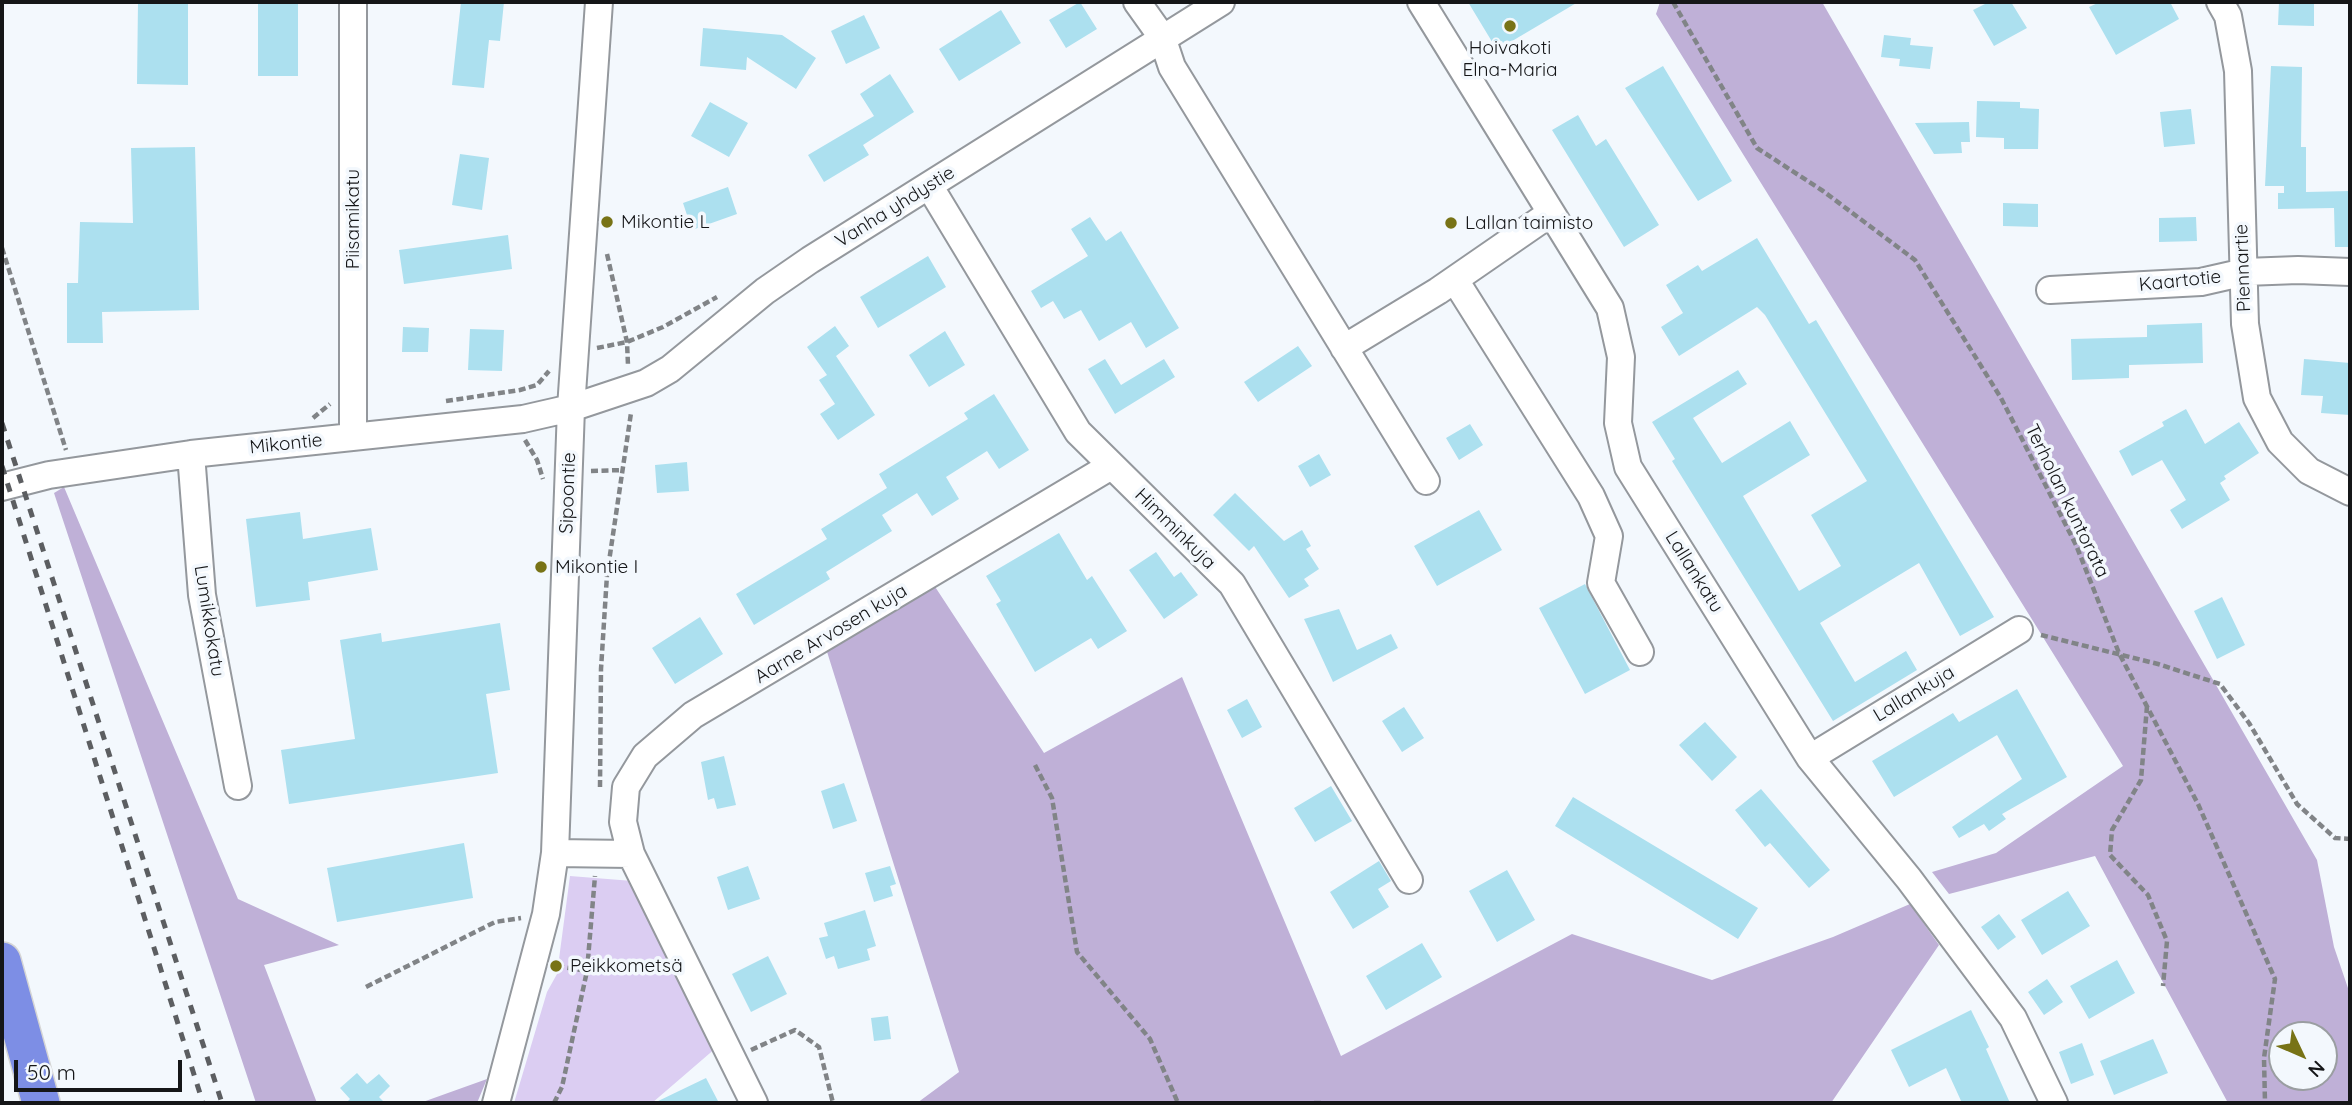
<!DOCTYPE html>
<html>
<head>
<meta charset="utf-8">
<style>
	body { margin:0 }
	#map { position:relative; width:2352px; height:1105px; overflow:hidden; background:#f3f8fd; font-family:Quicksand,sans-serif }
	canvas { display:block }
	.frame { position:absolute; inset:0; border:4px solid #151618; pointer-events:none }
	.north { position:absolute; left:2268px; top:1021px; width:70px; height:70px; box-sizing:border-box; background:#f3f8fd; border:2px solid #9a9ea1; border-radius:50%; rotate:134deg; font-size:19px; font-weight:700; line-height:28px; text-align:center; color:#151618 }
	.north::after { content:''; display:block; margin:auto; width:24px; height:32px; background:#787316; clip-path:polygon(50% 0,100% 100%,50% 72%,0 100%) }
	.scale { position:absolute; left:14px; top:1060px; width:168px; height:32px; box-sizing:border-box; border:4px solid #151618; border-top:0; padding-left:9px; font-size:21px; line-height:24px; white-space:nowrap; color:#151618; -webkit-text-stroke:5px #f3f8fd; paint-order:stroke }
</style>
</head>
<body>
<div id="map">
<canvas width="2352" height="1105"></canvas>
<div class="frame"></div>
<div class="north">N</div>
<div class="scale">50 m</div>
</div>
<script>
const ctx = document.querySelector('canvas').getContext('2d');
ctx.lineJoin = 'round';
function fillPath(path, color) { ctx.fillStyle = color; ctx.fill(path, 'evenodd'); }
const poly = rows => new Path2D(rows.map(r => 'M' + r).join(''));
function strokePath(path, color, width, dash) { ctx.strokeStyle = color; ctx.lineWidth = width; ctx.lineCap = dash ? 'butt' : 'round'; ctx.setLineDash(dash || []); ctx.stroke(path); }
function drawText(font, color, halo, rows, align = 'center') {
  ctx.font = font + ' Quicksand,sans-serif'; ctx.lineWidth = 7; ctx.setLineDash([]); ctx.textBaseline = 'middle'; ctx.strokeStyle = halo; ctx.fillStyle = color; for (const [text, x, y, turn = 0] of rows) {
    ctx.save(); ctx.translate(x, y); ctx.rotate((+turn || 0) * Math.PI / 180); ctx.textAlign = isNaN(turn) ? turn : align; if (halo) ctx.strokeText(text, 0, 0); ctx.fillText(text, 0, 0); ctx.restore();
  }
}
const green = poly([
	[570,876,645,882,724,1041,652,1103,514,1103,547,992,557,974]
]);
const forest = poly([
	[1660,2,1822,2,2317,860,2334,947,2350,994,2350,1103,2228,1103,2095,856,1949,894,1932,872,1996,853,2123,766,1656,14],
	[2282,1035,2324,1035,2324,1077,2282,1077],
	[64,487,238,899,339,945,264,965,317,1103,256,1103,54,493],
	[928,576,1044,753,1182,677,1341,1056,1572,934,1712,980,1833,937,1910,904,1939,945,1831,1103,917,1103,959,1072,823,639],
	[487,1079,477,1103,420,1103]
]);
const building = poly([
	[138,2,188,2,188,85,137,84],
	[258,2,298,2,298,76,258,76],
	[461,2,504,2,500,41,489,40,484,88,452,85],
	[1080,2,1097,29,1066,48,1049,20],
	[1468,2,1578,2,1497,50],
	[1989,2,2011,2,2027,28,1994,46,1973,10],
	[2100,2,2170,2,2179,19,2116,55,2089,7],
	[2279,2,2314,2,2314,26,2278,25],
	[1001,10,1021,43,959,81,939,49],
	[864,15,880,48,846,64,831,31],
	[703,28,782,35,816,58,796,89,747,57,746,70,700,66],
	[1884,35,1911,38,1910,45,1933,47,1930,69,1899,66,1900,59,1881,57],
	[1663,66,1732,181,1698,201,1625,88],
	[2271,66,2302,67,2301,147,2306,147,2306,192,2350,191,2350,247,2335,247,2334,208,2278,209,2278,193,2284,193,2284,186,2265,186],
	[890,74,914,112,863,145,869,155,824,182,808,155,874,116,860,94],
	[1977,101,2020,102,2020,108,2039,109,2038,149,2004,149,2004,138,1976,137],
	[710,102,748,123,729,157,691,136],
	[2191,109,2195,144,2164,147,2160,112],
	[1578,115,1596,146,1606,139,1659,225,1624,247,1552,130],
	[1969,122,1970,142,1961,142,1962,153,1934,154,1915,123],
	[195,147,199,310,102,312,103,343,67,343,67,283,78,283,80,222,133,223,131,148],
	[460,154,489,158,482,210,452,205],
	[728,187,737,214,692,230,683,203],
	[2003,203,2038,204,2038,227,2003,226],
	[1090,217,1106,241,1121,231,1179,328,1146,348,1131,322,1099,341,1081,310,1064,319,1053,301,1041,308,1031,291,1088,256,1071,229],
	[2196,217,2197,241,2159,242,2159,218],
	[508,235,512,269,404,284,399,250],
	[1757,238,1809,324,1816,320,1994,617,1960,636,1919,563,1820,623,1855,682,1906,651,1917,670,1833,721,1672,461,1675,459,1652,422,1738,370,1747,384,1693,418,1722,463,1790,421,1810,455,1743,496,1799,591,1841,566,1811,515,1867,481,1765,315,1757,307,1679,356,1661,327,1683,313,1666,285,1698,265,1702,271],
	[928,256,946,287,878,328,860,297],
	[2202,323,2203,363,2129,365,2129,378,2072,380,2071,339,2147,337,2147,325],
	[835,326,849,346,836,356,875,415,838,440,820,414,835,404,819,380,827,375,807,347],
	[403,327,429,328,428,352,402,352],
	[470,329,504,330,502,371,468,370],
	[945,331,965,365,929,387,909,355],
	[1298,346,1312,366,1258,402,1244,382],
	[1105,359,1121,385,1164,359,1175,377,1115,414,1088,369],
	[2304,359,2350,363,2350,415,2321,413,2323,396,2301,395],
	[994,394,1029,450,999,469,987,451,946,477,959,499,932,516,917,493,882,515,892,531,826,572,830,579,754,625,736,594,827,539,821,529,887,488,879,474,968,419,964,413],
	[2186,409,2205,444,2239,422,2259,453,2224,476,2226,479,2220,483,2230,500,2182,529,2170,510,2186,500,2162,460,2132,476,2119,451,2164,426,2162,422],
	[1470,424,1483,445,1459,460,1446,438],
	[1319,454,1331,475,1310,487,1298,466],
	[687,462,689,491,657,493,655,465],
	[1235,493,1284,541,1302,530,1311,546,1306,549,1319,569,1304,579,1309,586,1289,598,1254,546,1249,551,1213,515],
	[1479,510,1502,550,1437,586,1414,546],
	[300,512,303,539,371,528,378,570,308,582,310,600,256,607,246,519],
	[1059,533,1087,580,1092,576,1127,631,1098,649,1091,638,1035,672,996,604,1001,601,986,576],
	[1156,552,1174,577,1181,572,1198,595,1164,619,1129,570],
	[1585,584,1630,670,1585,694,1539,608],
	[2222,597,2245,645,2217,659,2194,611],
	[1339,609,1357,650,1391,634,1398,648,1333,682,1304,619],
	[700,617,723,654,675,684,652,648],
	[500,623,510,690,486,694,498,773,289,804,281,750,355,739,340,640,381,633,382,642],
	[2017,689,2067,777,2002,814,2006,819,1989,831,1984,824,1959,838,1952,827,2022,779,1997,735,1894,797,1872,761,1953,713,1959,722],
	[1247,699,1262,727,1242,738,1227,710],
	[1404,707,1424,738,1402,752,1382,721],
	[1705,722,1737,757,1712,781,1679,745],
	[724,756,736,805,717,809,714,798,708,800,701,762],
	[844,783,857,821,833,829,821,791],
	[1331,786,1352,821,1315,842,1294,808],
	[1761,789,1830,870,1809,888,1770,843,1765,847,1735,810],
	[1573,797,1758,908,1738,939,1555,826],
	[464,843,473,898,337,922,327,868],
	[1379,861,1391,881,1378,889,1389,907,1353,929,1330,892],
	[748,866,760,899,728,910,717,877],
	[890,866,896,884,890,886,893,896,874,902,865,873],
	[1507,870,1535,920,1497,942,1469,891],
	[2068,891,2090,926,2042,955,2021,920],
	[865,910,876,946,867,949,870,960,838,969,834,956,826,959,819,938,828,936,824,923],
	[1999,914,2016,937,1998,950,1981,927],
	[1422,943,1442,977,1386,1010,1366,976],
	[768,956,787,994,751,1012,732,974],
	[2117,960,2135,993,2089,1019,2070,986],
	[2047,979,2063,1002,2044,1015,2028,992],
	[1971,1010,1989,1047,1986,1049,2010,1103,1962,1103,1946,1068,1909,1087,1891,1050],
	[888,1016,891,1039,874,1041,871,1018],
	[2153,1039,2168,1073,2114,1095,2100,1061],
	[2082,1043,2094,1075,2071,1084,2059,1052],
	[357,1073,367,1084,379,1074,390,1086,379,1097,385,1103,346,1103,350,1099,340,1088],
	[706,1078,719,1103,654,1103]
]);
const path = poly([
	[1673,2,1757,148,1823,191,1915,260,2001,398,2076,545,2119,653,2198,804,2275,979,2264,1058,2265,1103],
	[2,248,66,450],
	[607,254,627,342,628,365],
	[597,348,627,342,663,327,717,297],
	[446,401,520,390,537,385,549,371],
	[313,418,330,404],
	[525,440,537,460,543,479],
	[591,471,624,470],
	[2041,635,2158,664,2220,684,2249,723,2297,804,2335,838,2350,839],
	[2147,706,2141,780,2112,830,2110,855,2148,895,2167,941,2163,986],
	[1035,765,1052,798,1077,952,1150,1039,1178,1103],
	[600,787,601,669,607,575,631,413],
	[557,966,587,971],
	[366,987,495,922,521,918],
	[751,1050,795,1030,819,1047,833,1103],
	[554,1103,562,1087,587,971,595,876],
	[1314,1103,1322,1103]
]);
const minor = poly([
	[1137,2,1162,37,1172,67,1426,481],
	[1421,2,1610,308,1621,357,1618,423,1628,467,1810,758,1909,879,2013,1018,2054,1103],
	[2220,2,2228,16,2238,71,2245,324,2257,398,2280,442,2309,471,2350,492],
	[930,187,1078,432,1232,584,1409,880],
	[1455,280,1591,496,1609,536,1601,583,1640,652],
	[2050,290,2201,282,2245,272,2298,270,2350,272],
	[1344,348,1438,291,1551,213],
	[353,436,353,2],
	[191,454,202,595,238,786],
	[2,487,49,475,191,454,523,419,571,408,646,383,670,369,765,291,810,260,1221,2],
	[1810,758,2019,630],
	[555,853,631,854,754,1103],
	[631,854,623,822,626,787,645,756,693,715,1111,466],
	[496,1103,546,914,555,853,571,408,599,2]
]);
const highway = poly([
	[2,961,41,1103]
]);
const rail = poly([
	[2,423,222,1103],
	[2,466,203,1103]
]);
const markers = [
	[1510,26,7,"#787316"],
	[607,222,7,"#787316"],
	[1451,223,7,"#787316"],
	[541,567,7,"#787316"],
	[556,966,7,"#787316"]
];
const poiNames = [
	["Hoivakoti",1510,48,"center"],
	["Elna-Maria",1510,70,"center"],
	["Mikontie L",621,222],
	["Lallan taimisto",1465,223],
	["Mikontie I",555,567],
	["Peikkometsä",570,966]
];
const streetNames = [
	["Vanha yhdystie",895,207,-32],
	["Piisamikatu",353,219,-90],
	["Piennartie",2243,268,-92],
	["Kaartotie",2180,281,-6],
	["Mikontie",286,444,-6],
	["Sipoontie",568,493,-88],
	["Terholan kuntorata",2067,501,64],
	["Himminkuja",1175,529,45],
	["Lallankatu",1694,572,58],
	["Lumikkokatu",209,621,81],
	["Aarne Arvosen kuja",831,634,-31],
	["Lallankuja",1914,694,-31]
];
fillPath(green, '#dbcdf2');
fillPath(forest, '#bfb0d7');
fillPath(building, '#ace0ef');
strokePath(minor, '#94989d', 30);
strokePath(highway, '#d5d5d5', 40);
strokePath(path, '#818487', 4.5, [7, 3.5]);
strokePath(minor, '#fff', 26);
strokePath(highway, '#7d8ee5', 37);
strokePath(rail, '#5c5e61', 5, [9, 9]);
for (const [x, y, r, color] of markers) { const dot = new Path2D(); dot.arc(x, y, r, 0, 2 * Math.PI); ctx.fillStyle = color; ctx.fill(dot); strokePath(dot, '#f3f8fd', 2.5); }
drawText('19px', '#151618', '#f3f8fd', poiNames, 'left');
drawText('19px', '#151618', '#f3f8fd', streetNames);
</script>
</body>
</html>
